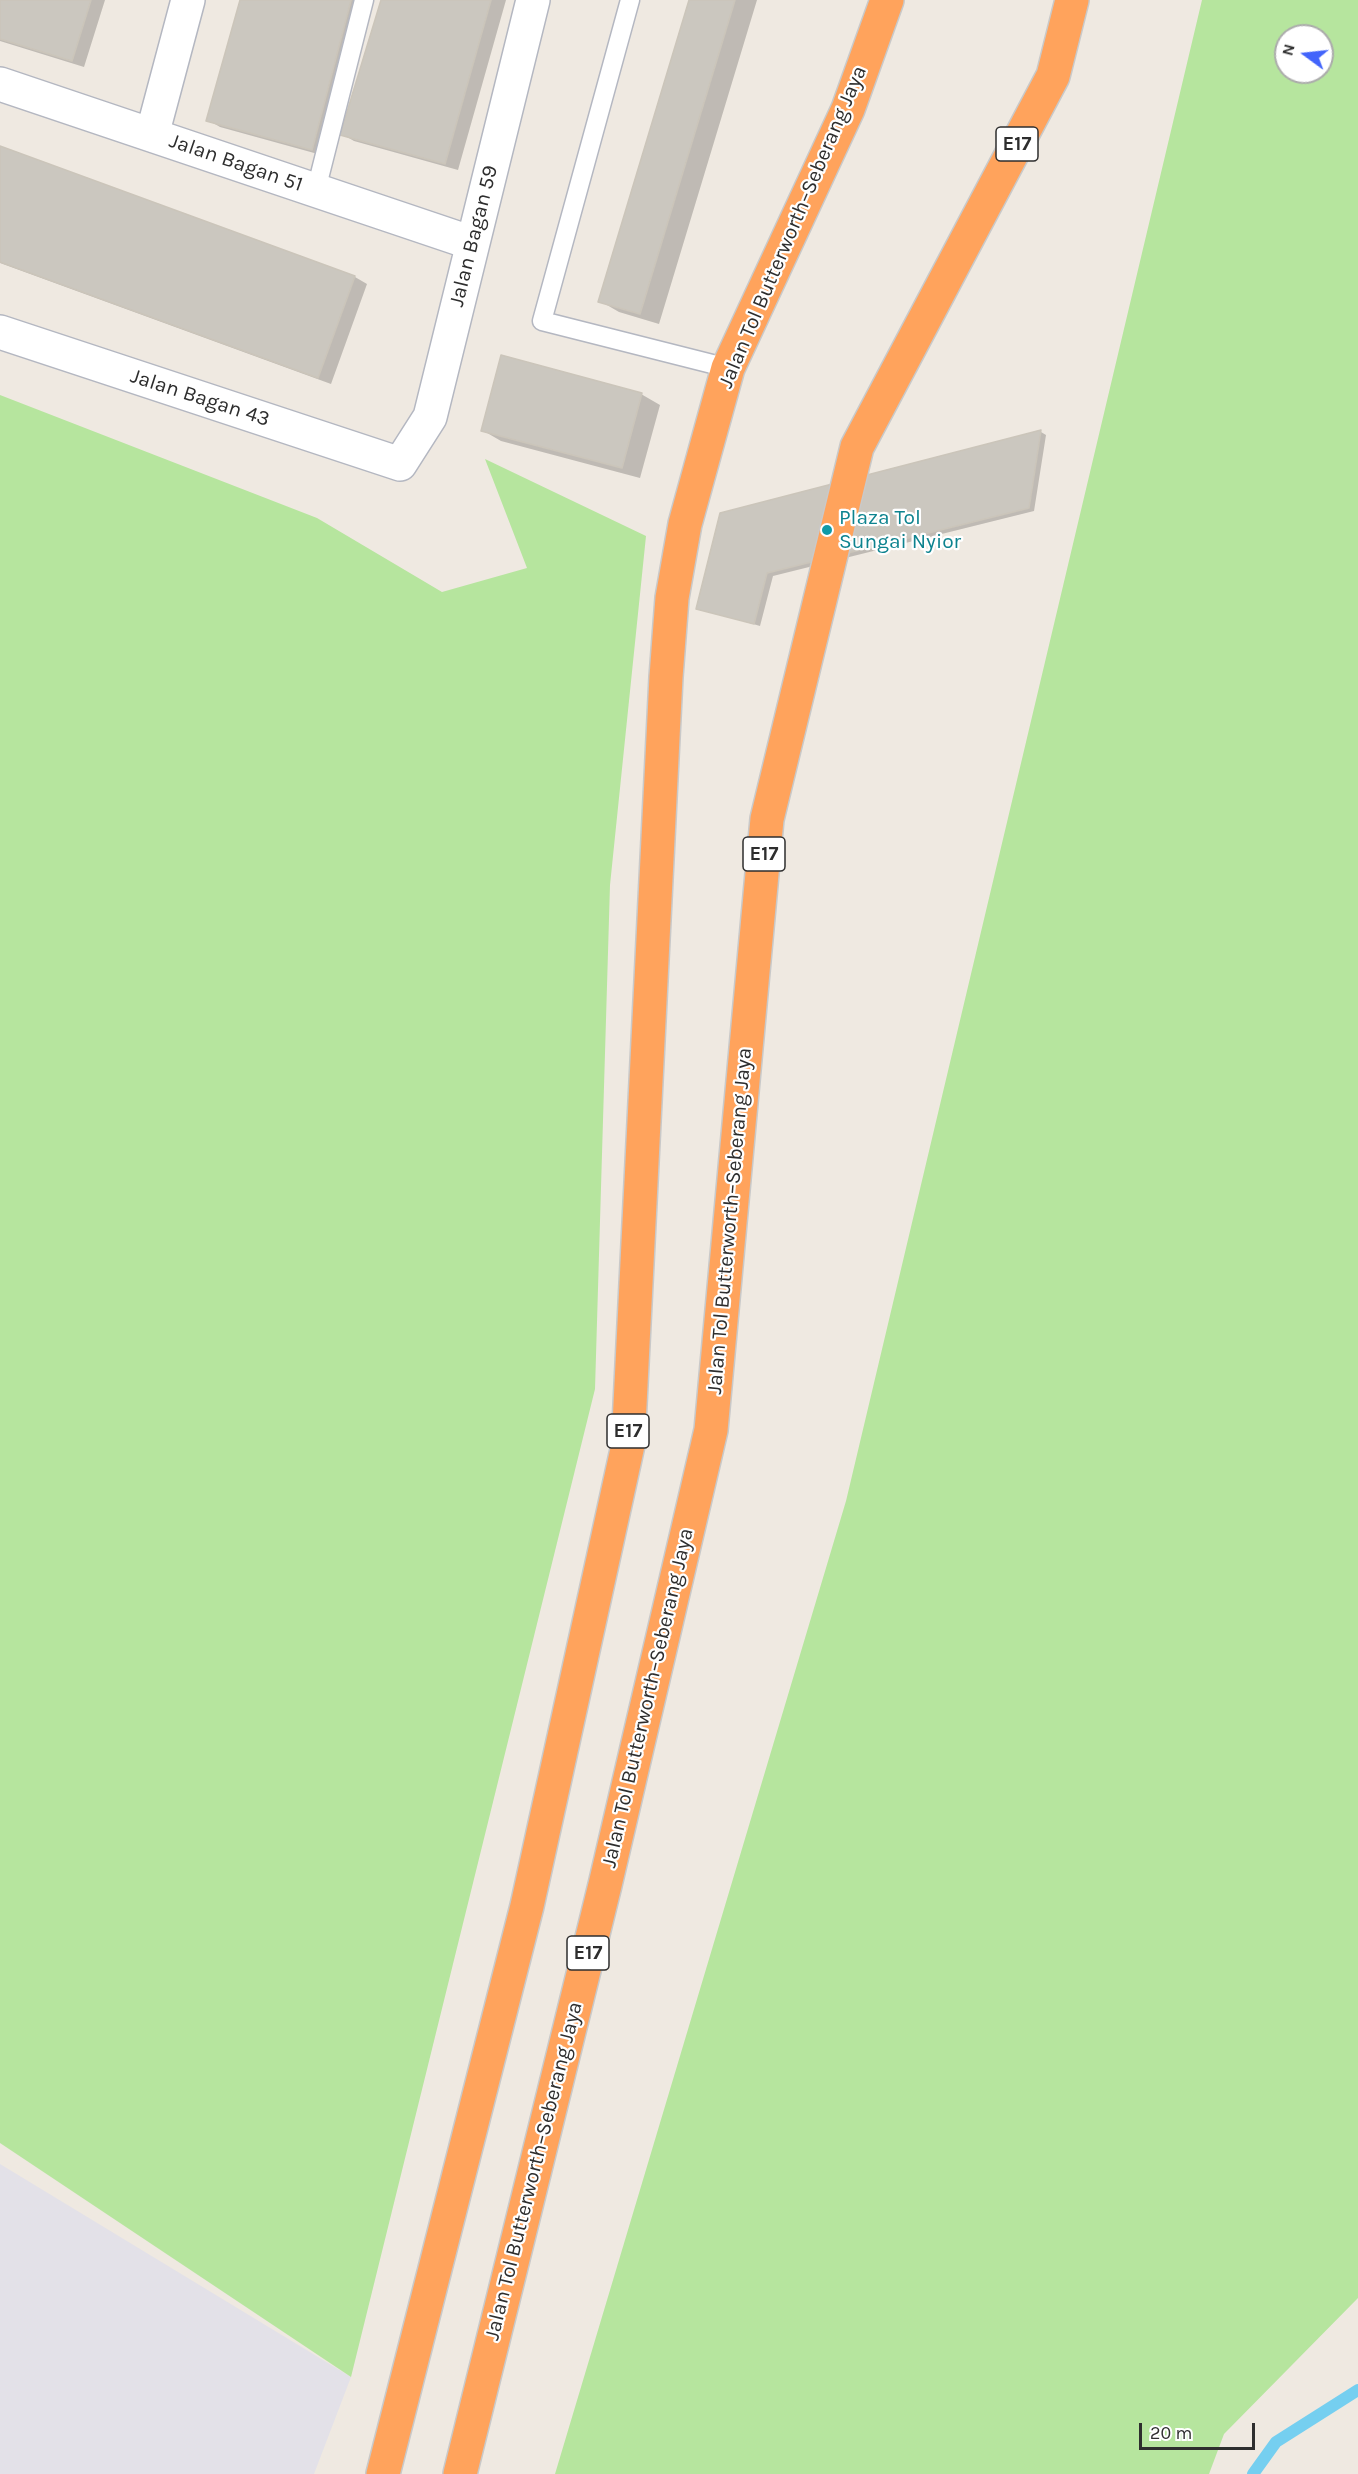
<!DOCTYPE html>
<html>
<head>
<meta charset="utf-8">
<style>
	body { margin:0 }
	#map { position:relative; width:1358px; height:2474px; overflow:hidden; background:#efe9e1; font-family:Karla,sans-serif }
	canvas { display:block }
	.north { position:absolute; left:1274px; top:24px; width:60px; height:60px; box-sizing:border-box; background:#fff; border:2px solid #ababab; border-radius:50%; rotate:285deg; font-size:16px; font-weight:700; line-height:24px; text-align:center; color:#2e2e2e }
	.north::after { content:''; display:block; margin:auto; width:21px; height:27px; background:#4264fb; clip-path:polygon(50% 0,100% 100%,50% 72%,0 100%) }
	.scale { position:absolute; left:1139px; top:2423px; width:116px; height:27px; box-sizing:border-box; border:3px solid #2e2e2e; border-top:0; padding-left:8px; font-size:18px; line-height:21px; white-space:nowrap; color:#2e2e2e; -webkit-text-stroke:4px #fff; paint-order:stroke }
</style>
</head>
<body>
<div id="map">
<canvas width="1358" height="2474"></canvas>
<div class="north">N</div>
<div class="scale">20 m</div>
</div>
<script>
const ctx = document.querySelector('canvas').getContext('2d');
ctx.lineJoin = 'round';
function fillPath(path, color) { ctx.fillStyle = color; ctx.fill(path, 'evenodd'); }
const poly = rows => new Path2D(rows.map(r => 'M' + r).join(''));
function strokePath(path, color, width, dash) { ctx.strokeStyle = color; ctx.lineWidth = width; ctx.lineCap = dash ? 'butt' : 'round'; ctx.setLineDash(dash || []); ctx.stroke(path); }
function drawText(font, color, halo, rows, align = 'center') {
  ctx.font = font + ' Karla,sans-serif'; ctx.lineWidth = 4.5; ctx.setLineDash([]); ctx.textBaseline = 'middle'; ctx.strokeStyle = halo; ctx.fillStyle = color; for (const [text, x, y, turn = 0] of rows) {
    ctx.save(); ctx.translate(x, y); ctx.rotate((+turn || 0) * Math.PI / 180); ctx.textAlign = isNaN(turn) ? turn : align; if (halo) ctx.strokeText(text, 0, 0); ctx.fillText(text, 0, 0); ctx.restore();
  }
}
const industrial = poly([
	[0,2164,351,2377,314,2474,0,2474]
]);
const green = poly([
	[1202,0,1358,0,1358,2298,1224,2434,1209,2474,555,2474,846,1501],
	[1286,36,1322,36,1322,72,1286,72],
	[0,395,317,518,442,592,527,568,485,459,646,536,610,885,595,1389,351,2377,0,2143]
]);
const shadow = poly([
	[0,0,105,0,84,67,0,41],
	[242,0,365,0,325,156,220,127,208,120],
	[382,0,506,0,458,170,354,141,342,134],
	[691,0,757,0,659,324,619,312,600,301],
	[0,148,355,277,367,284,331,384,0,263],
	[641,394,660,405,640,478,501,441,482,430],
	[1041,432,1046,435,1034,511,773,576,760,626,698,608,721,514]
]);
const stream = poly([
	[1253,2474,1276,2442,1358,2390]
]);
const building = poly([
	[0,0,91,0,72,61,0,39,0,0],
	[240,0,351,0,312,150,206,121,240,0],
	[381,0,491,0,445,164,340,135,381,0],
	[689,0,735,0,640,314,598,302,689,0],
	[0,146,355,276,318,378,0,262,0,146],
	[501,355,642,393,622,468,481,431,501,355],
	[1041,430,1029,508,767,573,754,624,696,609,720,513,1041,430]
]);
const lane = poly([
	[630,0,542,321,728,368],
	[316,190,364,0]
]);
const street = poly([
	[0,84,472,243],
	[152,135,188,0],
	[0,332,400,464,430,417,533,0]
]);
const highway = poly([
	[383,2474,527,1906,628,1445,666,677,672,598,685,524,728,368,848,109,887,0],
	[460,2474,605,1885,711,1430,767,819,857,447,1053,76,1072,0]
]);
const markers = [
	[827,530,6,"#0f9aa8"]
];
const shields = [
	[1017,144,42],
	[764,854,42],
	[628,1431,42],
	[588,1953,42]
];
const shieldNames = [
	["E17",1017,144],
	["E17",764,854],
	["E17",628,1431],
	["E17",588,1953]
];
const streetNames = [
	["Jalan Bagan 51",236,163,19],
	["Jalan Tol Butterworth–Seberang Jaya",793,227,-67],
	["Jalan Bagan 59",474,236,-76],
	["Jalan Bagan 43",200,398,18],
	["Jalan Tol Butterworth–Seberang Jaya",730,1221,-85],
	["Jalan Tol Butterworth–Seberang Jaya",648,1698,-77],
	["Jalan Tol Butterworth–Seberang Jaya",534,2171,-76]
];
const cultureNames = [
	["Plaza Tol",839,518],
	["Sungai Nyior",839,542]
];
fillPath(industrial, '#e3e1e8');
fillPath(green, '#b6e59e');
fillPath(shadow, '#0003');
strokePath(stream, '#75cff0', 12);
fillPath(building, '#cbc7bf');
strokePath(building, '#cbc5ba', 1.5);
strokePath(lane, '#b4b7c1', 21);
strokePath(street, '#b4b7c1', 36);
strokePath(highway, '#c9c9c9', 36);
strokePath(lane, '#fff', 18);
strokePath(street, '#fff', 33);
strokePath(highway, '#ffa35c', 33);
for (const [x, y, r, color] of markers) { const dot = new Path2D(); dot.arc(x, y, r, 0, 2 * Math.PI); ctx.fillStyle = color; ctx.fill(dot); strokePath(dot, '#fff', 2); }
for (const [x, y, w] of shields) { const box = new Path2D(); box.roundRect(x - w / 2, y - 17, w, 34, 4.5); ctx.fillStyle = '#fff'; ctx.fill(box); strokePath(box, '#2e2e2e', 1.5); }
drawText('bold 20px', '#2e2e2e', null, shieldNames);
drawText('21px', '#2e2e2e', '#fff', streetNames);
drawText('21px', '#0d838f', '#fff', cultureNames, 'left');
</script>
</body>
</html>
